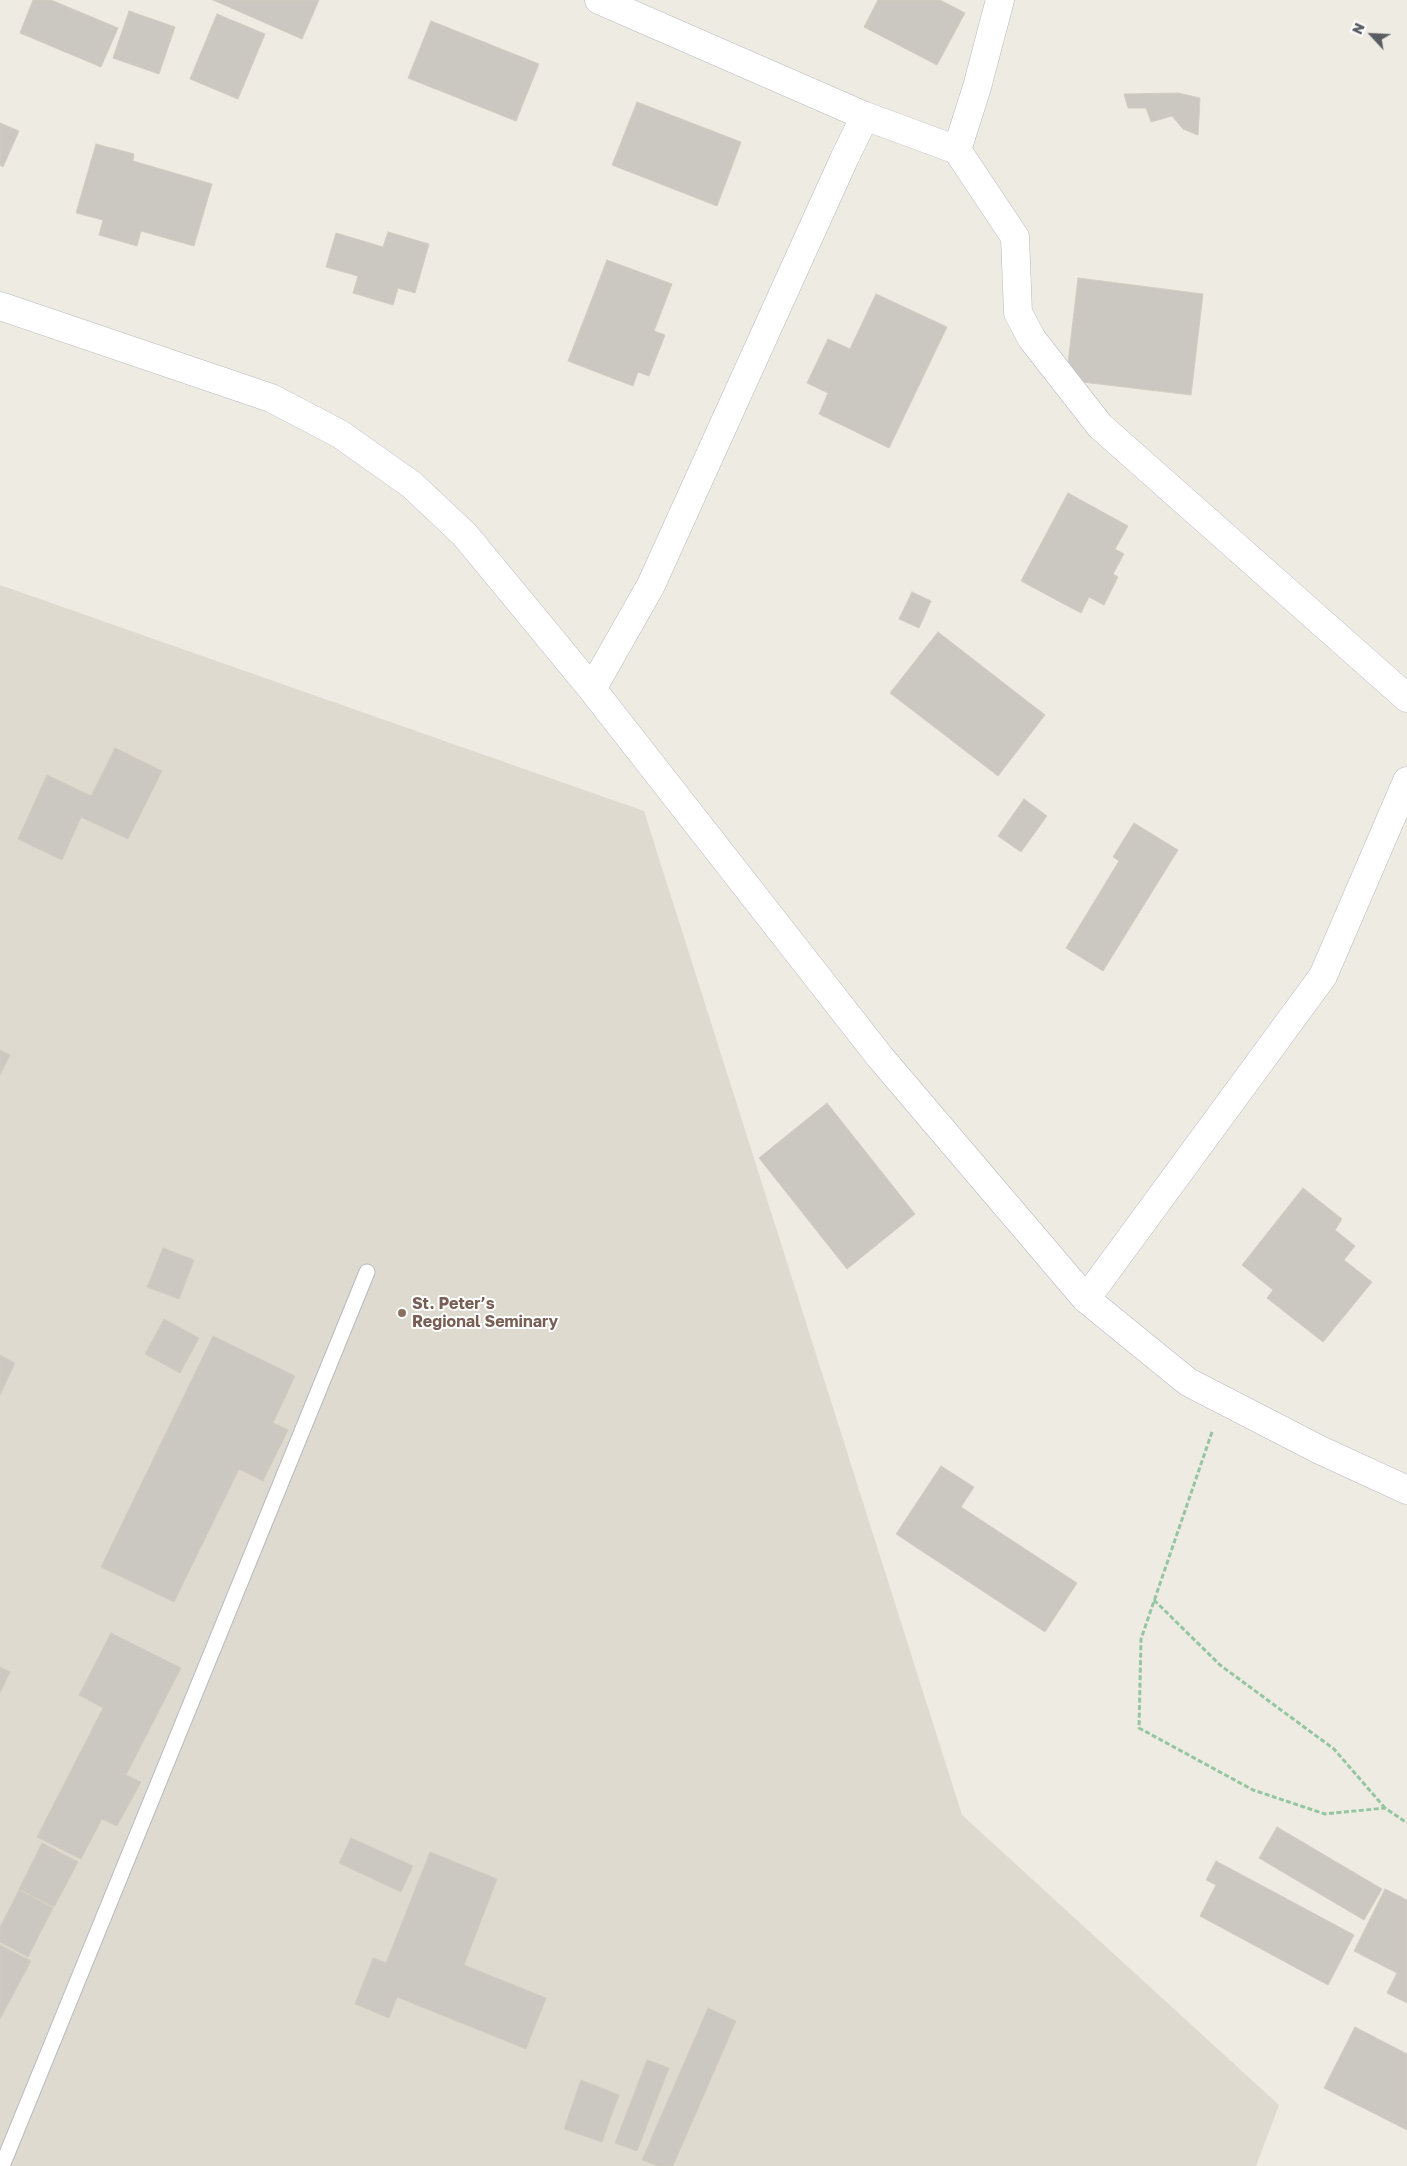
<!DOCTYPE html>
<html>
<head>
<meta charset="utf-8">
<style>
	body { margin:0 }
	#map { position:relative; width:1407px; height:2166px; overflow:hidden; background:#eeebe2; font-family:"Golos Text",sans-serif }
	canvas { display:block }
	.north { position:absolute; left:1347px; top:10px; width:50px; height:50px; -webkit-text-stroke:4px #fff; paint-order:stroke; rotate:295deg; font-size:14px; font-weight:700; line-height:20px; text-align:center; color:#5a5e63 }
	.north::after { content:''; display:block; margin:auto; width:18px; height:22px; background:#5a5e63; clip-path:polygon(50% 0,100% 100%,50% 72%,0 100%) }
</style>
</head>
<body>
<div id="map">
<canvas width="1407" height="2166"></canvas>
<div class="north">N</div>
</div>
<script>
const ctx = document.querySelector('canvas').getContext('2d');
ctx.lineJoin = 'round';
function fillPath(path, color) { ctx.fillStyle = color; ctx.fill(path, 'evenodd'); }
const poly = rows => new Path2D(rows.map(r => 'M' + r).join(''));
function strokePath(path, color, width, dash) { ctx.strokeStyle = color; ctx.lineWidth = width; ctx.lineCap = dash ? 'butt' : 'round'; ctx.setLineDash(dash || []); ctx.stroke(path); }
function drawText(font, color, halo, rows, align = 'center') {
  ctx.font = font + ' "Golos Text",sans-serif'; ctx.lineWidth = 4; ctx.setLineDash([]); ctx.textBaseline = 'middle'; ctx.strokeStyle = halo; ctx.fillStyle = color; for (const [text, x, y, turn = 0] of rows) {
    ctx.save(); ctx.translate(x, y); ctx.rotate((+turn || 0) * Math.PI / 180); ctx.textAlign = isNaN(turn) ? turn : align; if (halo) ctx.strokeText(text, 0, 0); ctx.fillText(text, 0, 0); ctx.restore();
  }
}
const education = poly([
	[0,585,644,811,962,1815,1279,2105,1256,2166,0,2166]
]);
const building = poly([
	[33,0,51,0,118,28,101,67,20,33,33,0],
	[213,0,319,0,302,39,213,0],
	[878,0,940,0,965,13,937,65,864,27,878,0],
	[129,11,175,27,159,74,113,58,129,11],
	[217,14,265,34,238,99,190,79,217,14],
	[431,21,539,64,516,121,408,78,431,21],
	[1178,93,1200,98,1198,135,1183,129,1172,116,1151,122,1146,108,1128,108,1124,94,1178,93],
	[637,102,741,142,717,206,612,165,637,102],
	[0,123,19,131,3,167,0,165,0,123],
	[96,144,134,154,133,161,212,184,194,246,141,231,137,246,99,235,103,220,76,213,96,144],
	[388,232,429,244,415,293,398,288,393,305,353,293,358,276,326,267,336,233,383,247,388,232],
	[607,260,672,284,654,331,665,335,649,376,638,372,633,386,568,361,607,260],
	[1078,278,1203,294,1191,395,1066,380,1078,278],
	[876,294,947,327,889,448,819,414,828,393,807,383,828,339,850,349,876,294],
	[1068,493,1128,526,1115,549,1124,554,1113,574,1118,577,1104,605,1089,597,1081,613,1021,581,1068,493],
	[912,592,931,601,919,628,899,619,912,592],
	[938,632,1045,715,998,776,890,693,938,632],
	[115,748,162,771,128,839,81,817,62,860,18,839,47,775,91,796,115,748],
	[1024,799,1047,816,1021,852,998,836,1024,799],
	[1134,823,1178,850,1103,971,1066,948,1119,861,1113,857,1134,823],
	[0,1050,10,1055,0,1075,0,1050],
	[827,1103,915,1214,847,1269,759,1158,827,1103],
	[1303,1188,1342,1219,1335,1230,1355,1246,1344,1260,1372,1282,1323,1342,1267,1298,1273,1290,1242,1265,1303,1188],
	[163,1248,194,1260,179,1299,147,1287,163,1248],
	[164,1319,199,1338,180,1373,145,1354,164,1319],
	[213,1336,295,1376,273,1423,288,1430,263,1481,239,1469,174,1602,101,1567,213,1336],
	[0,1355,15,1363,0,1395,0,1355],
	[941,1466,974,1487,961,1507,1077,1583,1045,1632,896,1534,941,1466],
	[111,1633,181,1668,126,1775,141,1782,117,1826,102,1819,81,1859,37,1837,103,1708,79,1695,111,1633],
	[0,1667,10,1672,0,1693,0,1667],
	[1277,1827,1382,1889,1364,1920,1259,1858,1277,1827],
	[351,1838,413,1866,401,1892,339,1863,351,1838],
	[42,1843,78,1862,54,1907,19,1889,42,1843],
	[430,1852,497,1879,464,1965,546,1998,526,2049,397,1997,389,2018,355,2004,373,1958,386,1963,430,1852],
	[1216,1861,1354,1935,1328,1985,1200,1916,1216,1885,1206,1880,1216,1861],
	[1385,1889,1407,1900,1407,2003,1387,1993,1397,1973,1354,1951,1385,1889],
	[19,1890,53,1908,28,1957,0,1942,0,1927,19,1890],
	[0,1945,31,1961,0,2019,0,1945],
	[708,2008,736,2021,673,2166,658,2166,642,2160,708,2008],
	[1355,2027,1407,2054,1407,2130,1324,2088,1355,2027],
	[647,2060,669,2068,637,2151,615,2143,647,2060],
	[581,2080,619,2095,602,2142,564,2129,581,2080]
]);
const path = poly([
	[1212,1432,1141,1639,1139,1728,1253,1790,1325,1814,1385,1808,1407,1823],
	[1154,1600,1220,1665,1334,1749,1385,1808]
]);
const service = poly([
	[2,2166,367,1272]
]);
const minor = poly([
	[599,0,865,116,957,150,977,87,1000,0],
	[957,150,1015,237,1018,313,1032,339,1100,426,1407,698],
	[0,306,271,398,340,434,412,485,465,535,592,689,880,1057,1086,1299,1188,1382,1320,1450,1407,1490],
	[592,689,651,585,845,157,865,116],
	[1086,1299,1323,976,1407,781]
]);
const markers = [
	[402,1313,5,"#8d6e63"]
];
const educationNames = [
	["St. Peter’s",412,1304],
	["Regional Seminary",412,1322]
];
fillPath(education, '#dedad0');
fillPath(building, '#cbc7c1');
strokePath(building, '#d3ccc0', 1);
strokePath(service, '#b7babf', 17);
strokePath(minor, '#b7babf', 29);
strokePath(path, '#94c6a1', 3, [5, 2.5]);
strokePath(service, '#fff', 15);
strokePath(minor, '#fff', 28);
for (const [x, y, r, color] of markers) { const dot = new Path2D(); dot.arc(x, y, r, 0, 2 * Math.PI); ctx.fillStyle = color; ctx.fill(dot); strokePath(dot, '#fff', 2); }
drawText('bold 16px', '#785e54', '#fff', educationNames, 'left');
</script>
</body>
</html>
